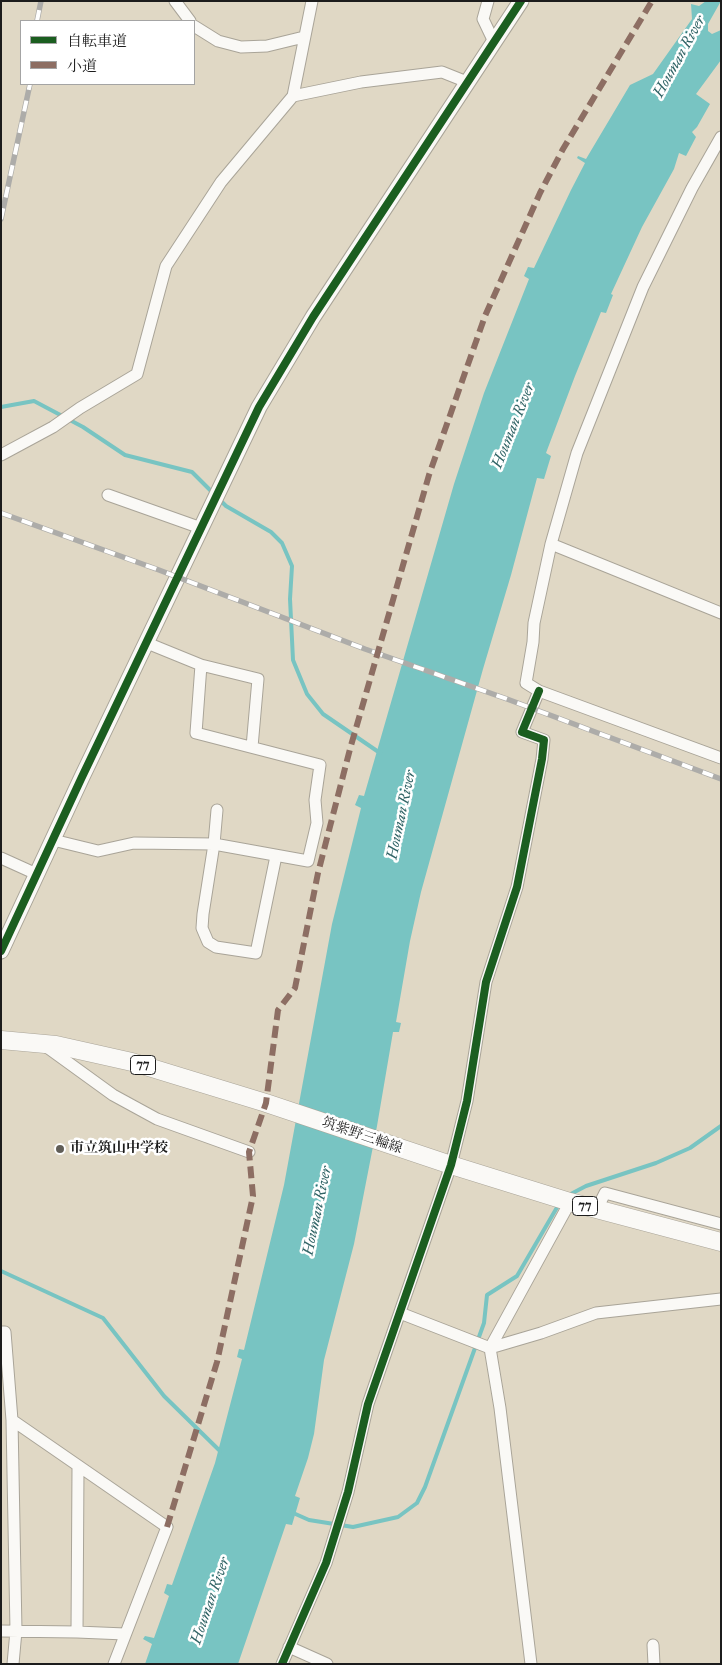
<!DOCTYPE html>
<html>
<head>
<meta charset="utf-8">
<style>
	body { margin:0 }
	#map { position:relative; width:722px; height:1665px; overflow:hidden; background:#e0d8c5; font-family:"IM FELL Great Primer","Noto Serif JP",serif }
	canvas { display:block }
	.frame { position:absolute; inset:0; border:2px solid #1c1c1c; pointer-events:none }
	.legend { position:absolute; left:20px; top:20px; width:175px; height:65px; box-sizing:border-box; background:#fff; border:1px solid #a4a4a4; margin:0; padding:6px 9px; list-style:none; font-size:15px; color:#1c1c1c }
	.legend li { display:flex; align-items:center; gap:10px; height:25px }
	.legend b { width:25px; border:1px solid #a4a4a4 }
</style>
</head>
<body>
<div id="map">
<canvas width="722" height="1665"></canvas>
<div class="frame"></div>
<ul class="legend">
<li><b style="height:6px;background:#1b5e20"></b>自転車道</li>
<li><b style="height:6px;background:#8d6e63"></b>小道</li>
</ul>
</div>
<script>
const ctx = document.querySelector('canvas').getContext('2d');
ctx.lineJoin = 'round';
function fillPath(path, color) { ctx.fillStyle = color; ctx.fill(path, 'evenodd'); }
const poly = rows => new Path2D(rows.map(r => 'M' + r).join(''));
function strokePath(path, color, width, dash) { ctx.strokeStyle = color; ctx.lineWidth = width; ctx.lineCap = dash ? 'butt' : 'round'; ctx.setLineDash(dash || []); ctx.stroke(path); }
function drawText(font, color, halo, rows, align = 'center') {
  ctx.font = font + ' "IM FELL Great Primer","Noto Serif JP",serif'; ctx.lineWidth = 5; ctx.setLineDash([]); ctx.textBaseline = 'middle'; ctx.strokeStyle = halo; ctx.fillStyle = color; for (const [text, x, y, turn = 0] of rows) {
    ctx.save(); ctx.translate(x, y); ctx.rotate((+turn || 0) * Math.PI / 180); ctx.textAlign = isNaN(turn) ? turn : align; if (halo) ctx.strokeText(text, 0, 0); ctx.fillText(text, 0, 0); ctx.restore();
  }
}
const water = poly([
	[706,1,721,1,708,24,708,31,712,34,721,30,721,60,696,94,710,104,697,127,692,132,696,137,686,156,679,153,674,169,642,227,611,294,613,295,606,313,601,312,575,376,546,453,551,456,544,479,537,478,511,575,483,669,421,892,410,941,396,1022,401,1023,399,1032,393,1032,377,1126,354,1244,324,1360,314,1434,308,1458,295,1496,300,1498,292,1525,286,1524,238,1664,145,1664,152,1644,143,1639,145,1636,154,1638,169,1596,164,1593,167,1584,172,1585,215,1463,242,1359,237,1357,239,1349,244,1350,284,1185,332,924,361,808,355,805,359,795,364,796,454,484,484,393,529,279,524,276,528,267,534,268,571,190,585,163,577,158,578,156,586,159,630,85,653,74,692,19,691,4,699,6]
]);
const stream = poly([
	[1,407,34,401,83,427,125,455,192,472,213,493],
	[219,499,226,506,271,532,282,543,292,566,290,599,293,660,307,694,323,714,380,753],
	[567,1196,586,1186,656,1163,690,1148,721,1126],
	[1,1271,103,1318,164,1396,220,1451],
	[291,1512,309,1520,353,1527,398,1517,417,1503,425,1487,484,1323,487,1295,517,1276,559,1204]
]);
const street = poly([
	[175,1,190,21],
	[488,1,483,19,494,42],
	[194,26,218,41,241,47,267,46,304,37],
	[293,96,361,82,442,72,467,82],
	[721,137,692,188,643,287,577,453,551,544,534,623,533,642,526,683,539,691,721,758],
	[1,455,53,427,80,408,137,374,166,266,221,182,293,96,312,1],
	[108,495,201,528],
	[551,544,721,613],
	[147,643,201,665,258,679,252,747],
	[217,810,214,844,203,914,202,928,208,942,216,947,256,953,276,856],
	[53,840,98,851,134,843,214,844,308,861,317,823,315,800,320,765,196,733,201,665],
	[1,858,32,872],
	[44,1045,113,1095,157,1119,249,1152],
	[597,1209,605,1193,721,1224],
	[400,1313,490,1348,541,1333,596,1313,721,1299],
	[1,1332,5,1332,12,1420,16,1631,13,1664],
	[12,1420,167,1527,114,1664],
	[1,1631,77,1632,125,1634],
	[77,1632,78,1468],
	[653,1645,654,1664],
	[289,1647,327,1664],
	[282,1664,326,1563,348,1492,368,1404,451,1165,467,1101,486,982,517,887,542,759,544,740,522,732,539,691],
	[531,1664,500,1408,490,1348,570,1202]
]);
const secondary = poly([
	[1,951,81,779,259,407,313,317,521,1]
]);
const primary = poly([
	[1,1040,56,1045,132,1062,266,1103,451,1165,570,1202,721,1242]
]);
const rail = poly([
	[37,21,41,1],
	[1,219,30,84],
	[1,513,159,570,365,649,507,699,721,779]
]);
const quiet = poly([
	[167,1527,217,1362,253,1196,249,1152,266,1103,278,1010,295,988,318,873,350,749,429,475,485,316,540,193,563,149,652,1]
]);
const cycleway = poly([
	[1,951,81,779,259,407,313,317,521,1],
	[282,1664,326,1563,348,1492,368,1404,451,1165,467,1101,486,982,517,887,542,759,544,740,522,732,539,691]
]);
const markers = [
	[60,1149,5,"#615e57"]
];
const shields = [
	[143,1065,25],
	[585,1206,25]
];
const shieldNames = [
	["77",143,1065],
	["77",585,1206]
];
const streetNames = [
	["筑紫野三輪線",362,1136,19]
];
const poiNames = [
	["市立筑山中学校",70,1149]
];
const waterNames = [
	["Houman River",680,57,-61],
	["Houman River",514,426,-68],
	["Houman River",402,815,-78],
	["Houman River",318,1211,-78],
	["Houman River",211,1601,-71]
];
fillPath(water, '#78c4c2');
strokePath(stream, '#78c4c2', 4);
strokePath(street, '#a9a498', 13);
strokePath(secondary, '#a9a498', 17);
strokePath(primary, '#a9a498', 19);
strokePath(street, '#faf9f6', 11);
strokePath(secondary, '#faf9f6', 15);
strokePath(primary, '#faf9f6', 18);
strokePath(rail, '#adaca9', 5.5);
strokePath(rail, '#fff', 4, [11]);
strokePath(quiet, '#8d6e63', 6, [12, 6]);
strokePath(cycleway, '#1b5e20', 8);
for (const [x, y, r, color] of markers) { const dot = new Path2D(); dot.arc(x, y, r, 0, 2 * Math.PI); ctx.fillStyle = color; ctx.fill(dot); strokePath(dot, '#fff', 2); }
for (const [x, y, w] of shields) { const box = new Path2D(); box.roundRect(x - w / 2, y - 9.5, w, 19, 4); ctx.fillStyle = '#fff'; ctx.fill(box); strokePath(box, '#1c1c1c', 1); }
drawText('bold 12px', '#1c1c1c', null, shieldNames);
drawText('14px', '#1c1c1c', '#fff', streetNames);
drawText('bold 14px', '#1c1c1c', '#fff', poiNames, 'left');
drawText('italic 15px', '#316466', '#fff', waterNames);
</script>
</body>
</html>
